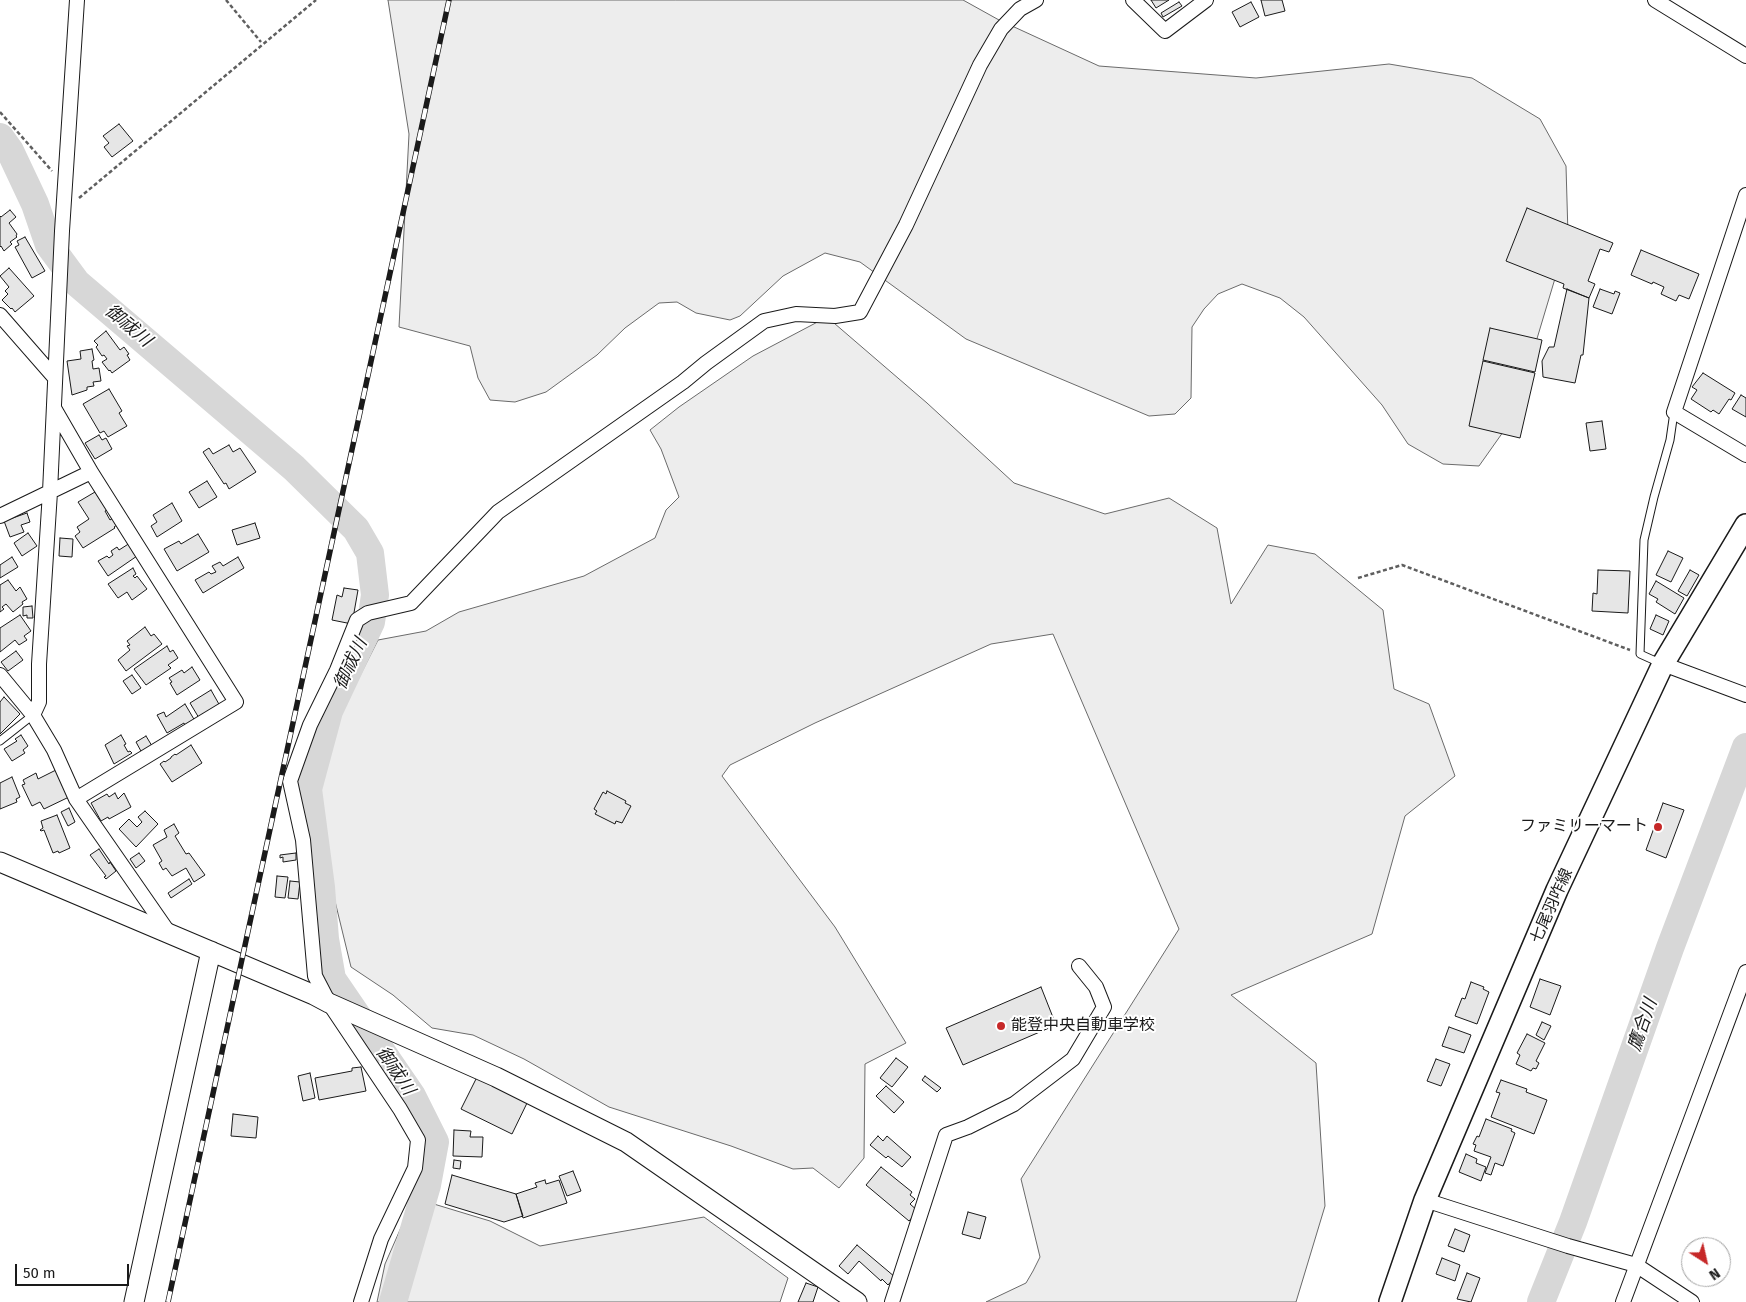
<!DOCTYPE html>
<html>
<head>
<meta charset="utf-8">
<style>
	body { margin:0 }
	#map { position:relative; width:1746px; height:1302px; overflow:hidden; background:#fff; font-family:"Fira Sans",sans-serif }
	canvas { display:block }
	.north { position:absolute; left:1681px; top:1237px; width:50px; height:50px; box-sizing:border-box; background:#fff; border:1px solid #a3a3a3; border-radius:50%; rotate:145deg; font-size:14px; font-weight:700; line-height:20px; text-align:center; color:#1a1a1a }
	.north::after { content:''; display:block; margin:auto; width:18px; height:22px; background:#c62828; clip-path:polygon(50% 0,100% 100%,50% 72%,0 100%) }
	.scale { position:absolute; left:15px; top:1264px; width:114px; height:22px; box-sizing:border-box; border:2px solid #1a1a1a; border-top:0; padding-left:6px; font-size:15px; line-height:18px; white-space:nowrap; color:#1a1a1a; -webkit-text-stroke:4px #fff; paint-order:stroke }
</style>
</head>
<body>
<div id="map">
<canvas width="1746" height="1302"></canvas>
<div class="north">N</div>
<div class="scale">50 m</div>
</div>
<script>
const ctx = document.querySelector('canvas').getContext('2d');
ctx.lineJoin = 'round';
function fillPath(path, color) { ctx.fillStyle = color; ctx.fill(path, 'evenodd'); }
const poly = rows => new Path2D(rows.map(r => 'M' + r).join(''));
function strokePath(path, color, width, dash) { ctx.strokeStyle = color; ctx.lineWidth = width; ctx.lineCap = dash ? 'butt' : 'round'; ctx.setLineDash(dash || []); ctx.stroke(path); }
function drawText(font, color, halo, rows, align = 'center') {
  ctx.font = font + ' "Fira Sans","Noto Sans JP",sans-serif'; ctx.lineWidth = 4; ctx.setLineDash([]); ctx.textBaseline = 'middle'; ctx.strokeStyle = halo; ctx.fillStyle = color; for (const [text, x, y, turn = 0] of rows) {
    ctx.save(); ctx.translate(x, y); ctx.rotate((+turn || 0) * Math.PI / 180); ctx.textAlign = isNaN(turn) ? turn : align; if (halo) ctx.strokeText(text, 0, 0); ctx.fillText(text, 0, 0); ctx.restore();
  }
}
const built = poly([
	[388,0,963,0,999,20,1099,66,1256,78,1389,64,1472,78,1540,119,1566,166,1568,235,1536,342,1508,425,1479,466,1443,464,1408,444,1382,405,1304,317,1280,298,1242,284,1218,294,1204,309,1192,327,1191,398,1175,414,1149,416,966,339,860,262,825,253,783,276,740,316,730,320,696,313,677,302,659,303,625,328,597,355,546,392,515,402,490,400,478,378,470,346,399,327,409,134,388,0],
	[827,317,927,403,1014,483,1105,514,1169,498,1217,528,1231,604,1268,545,1315,554,1383,610,1394,689,1429,704,1455,776,1405,816,1372,934,1231,995,1316,1063,1325,1206,1296,1302,986,1302,1026,1283,1033,1271,1040,1257,1021,1179,1179,929,1053,634,991,644,815,723,730,765,722,776,835,927,906,1043,865,1064,864,1158,839,1188,813,1168,793,1169,731,1146,609,1107,524,1059,473,1035,432,1028,393,995,351,967,324,856,318,786,333,729,378,640,426,631,459,612,584,576,655,538,666,510,679,497,661,449,650,430,679,407,753,356,827,317],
	[414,1198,490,1221,540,1246,704,1217,788,1278,780,1302,377,1302,385,1264,414,1198]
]);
const river = poly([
	[0,137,10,151,35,204,49,245,77,283,294,468,356,529,370,553,375,595,371,622,329,711,308,789,321,887,325,939,332,979,412,1096,435,1142,427,1185,393,1302],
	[1541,1302,1573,1222,1670,948,1746,747]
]);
const building = poly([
	[1151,0,1169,0,1156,8,1151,0],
	[1261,0,1282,0,1285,11,1265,16,1261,0],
	[1179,2,1182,6,1163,17,1161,13,1179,2],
	[1251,2,1259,17,1240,27,1232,12,1251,2],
	[119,124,133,141,112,157,104,147,109,143,103,136,119,124],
	[1527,208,1613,243,1609,252,1600,249,1588,281,1595,284,1589,298,1563,288,1564,284,1506,261,1527,208],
	[10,210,16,217,9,223,17,234,16,236,17,237,10,242,12,244,4,251,1,246,0,247,0,216,1,217,10,210],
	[25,237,45,271,32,278,15,247,19,245,17,241,25,237],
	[1641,250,1699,274,1689,299,1679,295,1676,301,1661,294,1664,287,1653,282,1652,284,1631,275,1641,250],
	[9,268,34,296,15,312,12,308,11,309,2,300,8,294,5,291,9,287,0,276,9,268],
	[1567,289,1589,298,1583,355,1581,355,1575,383,1543,377,1542,361,1549,347,1554,347,1567,289],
	[1600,289,1614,294,1615,291,1620,293,1612,314,1593,307,1600,289],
	[1490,328,1542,340,1535,372,1483,360,1490,328],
	[106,331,120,350,124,347,129,354,127,355,130,360,112,373,110,370,109,371,102,362,107,359,104,355,102,356,96,347,98,345,94,341,106,331],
	[92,349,94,360,92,361,93,369,99,368,101,381,93,382,94,386,87,387,87,390,72,395,67,361,81,359,80,351,92,349],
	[1483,361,1535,373,1520,438,1469,426,1483,361],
	[1703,373,1735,393,1731,400,1729,399,1719,414,1713,410,1711,412,1691,399,1697,390,1692,387,1703,373],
	[109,389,122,411,119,413,127,426,108,437,104,431,100,433,83,404,109,389],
	[1741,395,1746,398,1746,417,1732,409,1741,395],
	[1602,421,1606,449,1590,451,1586,423,1602,421],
	[99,435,102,440,106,438,112,449,95,459,85,443,99,435],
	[229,445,233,452,240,448,256,472,229,489,226,483,224,484,203,452,209,448,213,454,229,445],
	[207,481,217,497,199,508,189,492,207,481],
	[95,492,107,510,105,511,110,520,113,518,117,525,114,527,115,528,83,548,75,536,80,532,77,527,89,519,78,502,95,492],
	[172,503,182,521,157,537,151,526,157,522,153,515,172,503],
	[27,513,30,522,21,525,24,532,10,537,4,521,27,513],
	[255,523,260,538,237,545,232,530,255,523],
	[28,533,37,546,22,556,14,543,28,533],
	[198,534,209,552,177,571,164,549,179,541,181,544,198,534],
	[60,538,73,539,72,557,59,556,60,538],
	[130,543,137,556,108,576,98,561,107,556,109,558,113,555,111,551,117,547,119,550,130,543],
	[1668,551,1683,558,1671,582,1656,575,1668,551],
	[12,557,18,567,0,578,0,565,12,557],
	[238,557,244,568,203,593,195,580,209,572,211,574,216,572,212,566,220,562,223,566,238,557],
	[133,568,136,574,133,576,135,578,137,576,147,589,132,600,127,592,118,598,108,584,133,568],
	[1598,570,1630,571,1628,613,1592,611,1593,593,1597,594,1598,570],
	[1690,570,1699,575,1687,596,1678,591,1690,570],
	[8,580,16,591,20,587,27,599,22,602,23,604,13,612,6,604,2,607,4,609,0,612,0,585,8,580],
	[1656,581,1684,598,1675,614,1656,602,1658,599,1649,594,1656,581],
	[344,588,358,590,352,624,332,620,337,595,342,597,344,588],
	[32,606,33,618,27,618,27,615,23,616,23,607,32,606],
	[20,615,31,631,24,636,27,640,19,645,15,640,0,652,0,628,20,615],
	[1656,615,1669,621,1663,635,1650,629,1656,615],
	[145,627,151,636,154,634,162,644,126,671,118,660,130,650,127,646,130,645,127,641,145,627],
	[167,646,170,652,173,650,178,658,168,665,171,668,146,685,134,669,167,646],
	[16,651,23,660,8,671,1,662,16,651],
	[192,667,200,680,177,695,170,683,172,682,169,678,182,670,184,673,192,667],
	[132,675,141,688,132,694,123,681,132,675],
	[211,690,220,706,199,718,190,703,211,690],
	[4,697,20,714,0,734,0,702,4,697],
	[185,704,195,721,185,726,184,723,167,733,157,715,164,712,166,717,185,704],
	[21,735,28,746,23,750,25,753,12,761,4,749,17,741,15,739,21,735],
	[121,735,126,744,124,745,128,752,130,751,132,753,114,764,105,745,121,735],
	[146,736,152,746,142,753,136,742,146,736],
	[191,745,202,763,172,782,160,764,164,761,165,762,171,758,171,757,175,754,176,755,191,745],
	[56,770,69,797,44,809,40,802,32,806,22,785,25,784,23,780,36,773,38,779,56,770],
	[12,777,20,797,16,799,17,802,0,809,0,783,12,777],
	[607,791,626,801,625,803,631,806,622,823,616,821,615,824,595,814,597,811,594,809,603,792,606,794,607,791],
	[115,793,118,799,124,793,131,807,109,819,108,817,101,821,91,803,107,794,109,797,115,793],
	[1663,803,1684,810,1666,858,1646,850,1663,803],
	[69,808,75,822,68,826,61,812,69,808],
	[145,811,158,824,136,847,119,829,129,819,137,827,142,822,138,817,145,811],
	[57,815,70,848,59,853,58,851,53,853,44,830,41,831,40,830,43,828,41,821,57,815],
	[174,824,179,833,175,836,186,854,189,853,205,875,194,882,186,868,172,876,166,868,163,870,159,863,162,861,153,845,167,837,164,830,174,824],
	[99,849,109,864,110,862,116,871,106,879,104,877,106,876,90,855,99,849],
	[139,853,145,861,136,868,130,859,139,853],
	[296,853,296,860,283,862,283,857,280,858,280,855,296,853],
	[277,876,288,877,285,898,275,897,277,876],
	[189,879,192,884,171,898,168,893,189,879],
	[290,881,300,882,298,899,288,898,290,881],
	[1540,979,1561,986,1550,1015,1530,1007,1540,979],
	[1471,982,1484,987,1483,989,1489,992,1477,1024,1455,1016,1462,998,1465,999,1471,982],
	[1041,987,1056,1025,963,1065,946,1028,1041,987],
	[1542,1022,1551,1026,1544,1040,1536,1035,1542,1022],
	[1449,1027,1471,1035,1464,1053,1442,1046,1449,1027],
	[1527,1034,1545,1043,1536,1061,1539,1063,1536,1069,1533,1068,1531,1071,1516,1064,1520,1055,1517,1053,1527,1034],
	[896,1058,908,1067,892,1087,880,1078,896,1058],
	[1436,1059,1450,1064,1441,1086,1427,1081,1436,1059],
	[361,1067,366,1091,319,1100,315,1078,352,1071,352,1068,361,1067],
	[310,1073,315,1098,303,1101,298,1076,310,1073],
	[925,1076,941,1088,937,1092,922,1080,925,1076],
	[477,1077,528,1101,512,1134,461,1109,477,1077],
	[1501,1080,1527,1089,1526,1092,1547,1100,1534,1134,1491,1117,1500,1093,1496,1092,1501,1080],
	[886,1086,904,1102,894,1113,876,1096,886,1086],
	[233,1114,258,1117,256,1138,231,1136,233,1114],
	[1486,1119,1512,1129,1511,1131,1515,1133,1503,1166,1495,1163,1491,1175,1485,1173,1491,1157,1474,1151,1476,1145,1473,1144,1477,1136,1479,1137,1486,1119],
	[454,1130,471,1131,470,1137,483,1137,482,1157,453,1156,454,1130],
	[878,1136,883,1141,887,1136,911,1157,902,1167,888,1156,886,1158,870,1145,878,1136],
	[1466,1154,1477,1159,1476,1163,1486,1167,1481,1181,1459,1172,1466,1154],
	[454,1160,461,1161,460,1169,453,1168,454,1160],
	[881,1167,912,1192,910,1195,915,1199,910,1204,918,1211,909,1221,866,1185,881,1167],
	[573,1171,581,1191,567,1196,559,1176,573,1171],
	[452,1175,516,1194,523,1216,504,1222,445,1204,452,1175],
	[545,1180,546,1184,559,1180,567,1203,523,1218,516,1194,537,1187,535,1183,545,1180],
	[968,1212,986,1217,980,1239,962,1234,968,1212],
	[1455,1229,1470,1235,1464,1252,1448,1246,1455,1229],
	[857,1245,895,1277,888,1285,882,1279,881,1281,859,1261,848,1274,839,1266,857,1245],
	[1442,1258,1460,1265,1455,1281,1436,1274,1442,1258],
	[1467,1273,1480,1278,1471,1302,1457,1299,1467,1273],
	[806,1283,818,1287,813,1302,798,1302,806,1283]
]);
const path = poly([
	[226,0,261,42],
	[0,112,52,171],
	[79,198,316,0],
	[1358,578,1402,565,1630,650]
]);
const lane = poly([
	[1660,663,1640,654,1644,540,1654,497,1670,440,1674,412],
	[0,741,33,715]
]);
const street = poly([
	[1133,0,1165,31,1206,0],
	[1655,0,1746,56],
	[1746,195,1674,412,1746,455],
	[0,315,55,378],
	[54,408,91,472],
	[0,516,91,472,236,702,76,799],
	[1663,664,1746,695],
	[0,675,33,715,54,750,76,799,169,933],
	[33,715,39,702,39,664,50,492,62,231,77,0],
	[1425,1200,1568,1246,1636,1265,1692,1302],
	[361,1302,381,1239,415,1168,418,1140,400,1109,329,1003,315,976,303,840,290,781,310,725,337,670,357,620,368,613,411,603,498,512,683,382,706,363,764,321,796,314,835,316,860,312,906,225,980,65,1001,29,1020,9,1036,0],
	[892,1302,946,1135,968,1127,1014,1104,1073,1059,1104,1007,1096,987,1079,966],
	[1623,1302,1746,972]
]);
const secondary = poly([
	[0,862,314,995,329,1003,496,1077,626,1142,857,1302],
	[134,1302,211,951]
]);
const primary = poly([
	[1390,1302,1425,1200,1557,890,1663,664,1746,525]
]);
const rail = poly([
	[168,1302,449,0]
]);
const markers = [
	[1658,827,5,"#c62828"],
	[1001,1026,5,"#c62828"]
];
const poiNames = [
	["ファミリーマート",1648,827],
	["能登中央自動車学校",1011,1026,"left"]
];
const streetNames = [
	["七尾羽咋線",1552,906,-66]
];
const waterNames = [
	["御祓川",128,326,40],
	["御祓川",351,664,-65],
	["鷹合川",1643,1025,-71],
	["御祓川",395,1071,56]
];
fillPath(built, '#ededed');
strokePath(built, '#6a6a6a', 1);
strokePath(river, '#d7d7d7', 28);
fillPath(building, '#e6e6e6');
strokePath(building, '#1a1a1a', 1);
strokePath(lane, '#1a1a1a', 9);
strokePath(street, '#1a1a1a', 16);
strokePath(secondary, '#1a1a1a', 21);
strokePath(primary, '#1a1a1a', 24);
strokePath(path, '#5f5f5f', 2.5, [4, 2.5]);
strokePath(lane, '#fff', 7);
strokePath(street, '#fff', 14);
strokePath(secondary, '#fff', 19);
strokePath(primary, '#fff', 21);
strokePath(rail, '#1a1a1a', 5.5);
strokePath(rail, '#fff', 4, [11]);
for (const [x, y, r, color] of markers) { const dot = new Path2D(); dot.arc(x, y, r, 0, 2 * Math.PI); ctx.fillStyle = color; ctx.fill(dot); strokePath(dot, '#fff', 2); }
drawText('16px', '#1a1a1a', '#fff', poiNames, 'right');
drawText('16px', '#1a1a1a', '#fff', streetNames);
drawText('italic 18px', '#1a1a1a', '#fff', waterNames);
</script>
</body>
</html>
